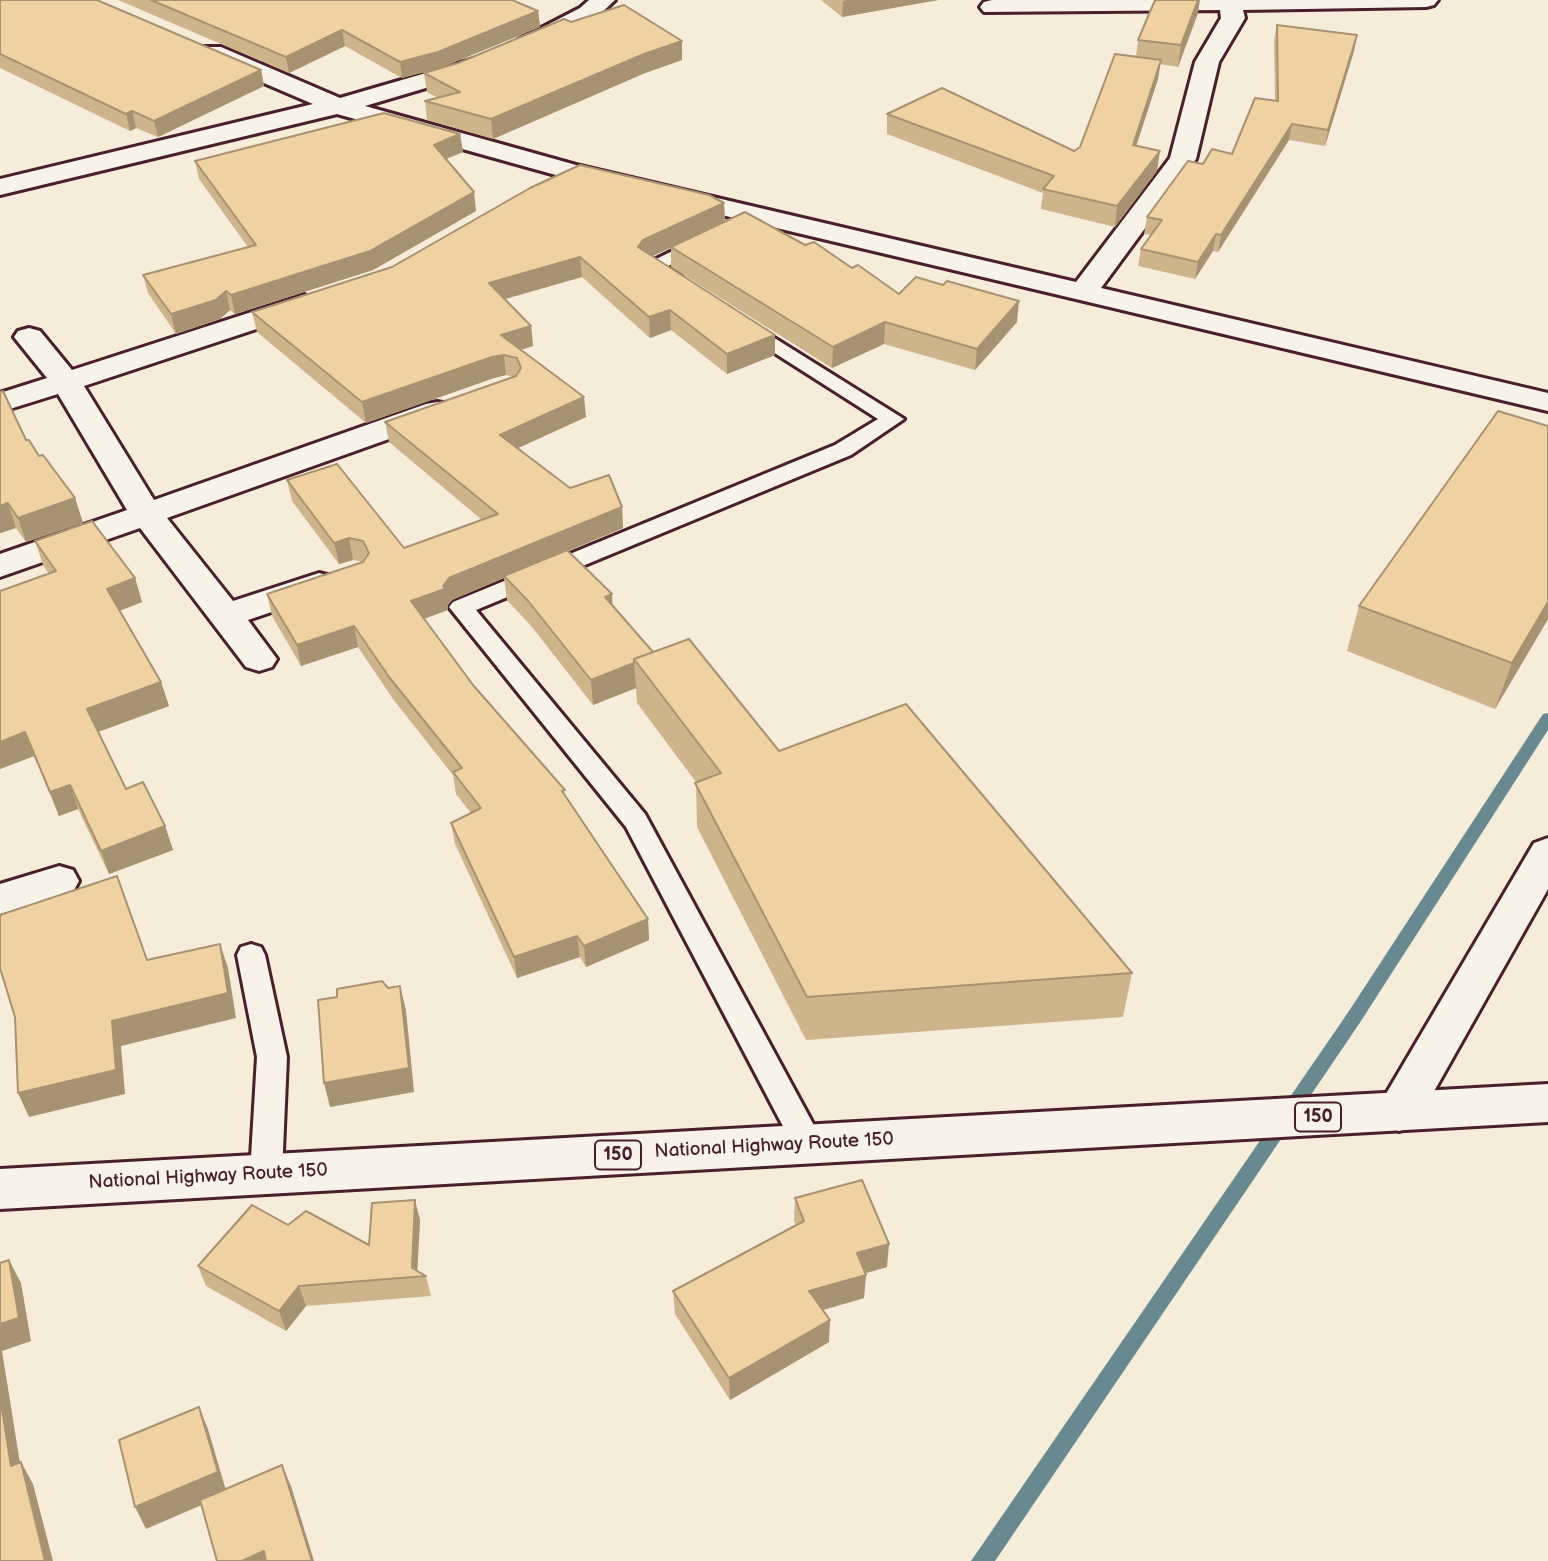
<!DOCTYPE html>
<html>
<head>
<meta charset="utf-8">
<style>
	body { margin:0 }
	canvas { display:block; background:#f5ecda }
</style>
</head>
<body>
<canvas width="1548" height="1561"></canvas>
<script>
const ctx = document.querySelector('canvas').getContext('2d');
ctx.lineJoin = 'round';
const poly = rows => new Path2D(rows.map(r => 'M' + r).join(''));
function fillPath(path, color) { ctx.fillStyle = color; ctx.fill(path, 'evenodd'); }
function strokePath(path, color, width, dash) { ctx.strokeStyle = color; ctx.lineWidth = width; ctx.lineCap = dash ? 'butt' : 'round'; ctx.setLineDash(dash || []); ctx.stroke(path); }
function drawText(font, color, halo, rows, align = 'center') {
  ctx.font = font + ' "Balsamiq Sans",sans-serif'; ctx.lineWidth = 5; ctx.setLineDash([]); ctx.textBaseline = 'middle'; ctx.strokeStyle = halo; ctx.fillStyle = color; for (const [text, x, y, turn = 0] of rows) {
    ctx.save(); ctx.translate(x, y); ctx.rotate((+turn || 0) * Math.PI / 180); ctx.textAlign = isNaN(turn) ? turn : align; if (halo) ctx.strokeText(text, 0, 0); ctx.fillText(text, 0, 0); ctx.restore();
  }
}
const stream = poly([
	[1548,713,1548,730,1359,1024,995,1561,971,1561,1347,1014,1543,714,1548,713]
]);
const lane = poly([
	[703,236,712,242,710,246,666,267,680,275,683,279,680,283,666,283,642,266,703,236],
	[744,319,904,419,851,455,476,610,645,814,824,1144,819,1153,808,1157,797,1153,626,827,449,607,453,602,835,445,878,419,737,329,734,325,744,319],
	[251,944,261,947,265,955,287,1057,282,1174,277,1183,266,1187,255,1183,250,1174,257,1057,237,955,241,947,251,944]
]);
const street = poly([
	[589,0,615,0,596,18,534,50,526,52,518,50,514,45,518,40,580,8,589,0],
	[992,0,1438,0,1434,5,1426,7,1243,10,1245,18,1219,62,1196,159,1101,288,1548,393,1548,411,570,179,337,114,0,195,0,179,313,104,203,57,200,52,203,47,221,47,340,98,474,59,483,61,486,66,483,71,365,106,576,165,1076,282,1170,158,1195,62,1221,18,1220,10,984,12,980,7,984,2,992,0],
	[304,295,314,298,319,304,314,310,84,386,154,500,426,404,437,402,448,404,453,411,448,418,167,518,233,601,319,573,331,576,336,584,331,592,248,620,277,659,272,667,259,671,246,667,140,528,0,577,0,554,127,510,58,394,0,412,0,393,47,378,14,337,18,331,29,328,40,331,72,370,304,295],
	[59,866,73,870,79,881,73,892,0,914,0,884,59,866]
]);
const secondary = poly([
	[1548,838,1548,889,1415,1125,1399,1131,1383,1125,1376,1112,1383,1099,1534,843,1548,838]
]);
const highway = poly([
	[1548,1084,1548,1122,0,1209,0,1169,1548,1084]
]);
const wall = poly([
	[0,0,261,70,264,86,158,137,136,128,130,131,0,68],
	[118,0,512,0,538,11,540,27,440,68,402,78,345,46,289,73],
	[821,0,938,0,842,17],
	[1198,13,1178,67,1160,64,1158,79,1136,146,1157,171,1115,227,1041,209,1043,193,887,134,887,114,1074,151,1080,147,1136,57,1138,40],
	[1277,25,1357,35,1354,51,1325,146,1289,140,1218,252,1213,251,1195,279,1138,266,1141,249,1151,235,1144,234,1147,217,1203,164,1232,154,1275,101,1274,40],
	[682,60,645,73,493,139,427,120,425,101,438,98,427,92,424,73],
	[460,134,463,152,446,159,476,211,373,270,235,314,230,310,220,319,176,334,148,293,143,275,248,247,199,179,195,161],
	[724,203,725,222,805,245,852,268,899,294,1017,322,975,370,884,344,832,368,671,267,671,247,652,256,775,355,727,374,671,330,650,338,582,277,505,299,531,326,533,346,521,350,586,417,518,448,570,488,622,507,623,528,568,551,612,606,653,652,779,751,1132,973,1123,1017,806,1040,697,827,696,782,637,703,636,688,593,705,532,627,507,600,504,578,452,600,448,605,448,610,424,619,473,685,565,797,648,919,649,940,586,967,580,957,517,978,455,844,451,823,471,813,456,794,453,775,393,699,358,647,301,666,272,616,267,594,363,562,353,560,339,564,292,501,287,480,404,548,482,520,389,442,385,422,513,377,506,375,494,378,366,423,257,332,252,312],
	[0,392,26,440,75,498,83,523,26,542,16,528,0,533],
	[35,541,135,578,142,602,119,611,161,682,169,706,98,732,126,789,165,826,173,850,109,874,78,809,59,816,34,756,0,769,0,591,49,574,43,565],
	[1359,606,1548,619,1495,709,1347,651],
	[795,1198,887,1267,865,1273,864,1298,823,1310,829,1342,730,1400,675,1314,673,1291,796,1225,794,1221],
	[420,1220,417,1271,426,1276,431,1296,306,1306,286,1331,206,1286,198,1266,288,1225,369,1245]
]);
const shadedWall = poly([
	[847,0,938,0,842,17,843,1],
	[1198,0,1200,0,1198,13,1178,67,1181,45],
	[538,11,540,27,440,68,402,78,400,62],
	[342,30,345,46,289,73,286,57],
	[1357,35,1354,51,1325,146,1328,130],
	[682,41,682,60,645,73,493,139,491,119,644,54],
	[1161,60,1158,79,1130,165,1133,145],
	[261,70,264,86,158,137,154,121],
	[132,111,136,128,130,131,126,114],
	[1292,124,1289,140,1218,252,1221,235],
	[460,134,463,152,436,163,434,145],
	[1160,151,1157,171,1115,227,1117,206],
	[474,192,476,211,373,270,235,314,231,295],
	[724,203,725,223,644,260,638,247,643,240],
	[1216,234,1213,251,1195,279,1198,262],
	[580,257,582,277,491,303,489,283],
	[226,291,230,310,220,319,176,334,171,314],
	[1019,301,1017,322,975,370,977,349],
	[670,310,671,330,650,338,649,317],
	[885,322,884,344,832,368,833,347],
	[531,326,533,346,504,355,506,375,494,378,366,423,362,402,501,335],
	[775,335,775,355,727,374,727,354],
	[584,397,586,417,503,455,500,435],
	[75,498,83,523,26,542,18,518],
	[8,503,16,528,0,533,0,506],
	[622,507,623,528,505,577,504,576,504,578,452,600,448,605,448,610,415,622,411,601,443,586,449,578],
	[349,538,353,560,339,564,334,543],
	[135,578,142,602,114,613,107,589],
	[612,594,613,619,605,597],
	[1548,602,1548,619,1495,709,1512,663],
	[354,626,358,647,301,666,297,645],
	[634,663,636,688,593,705,591,680],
	[161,682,169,706,95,733,87,709],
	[25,732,34,756,0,769,0,742],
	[70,785,78,809,59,816,50,792],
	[165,826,173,850,109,874,101,851],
	[648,919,649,940,586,967,584,946],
	[577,936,580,957,517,978,514,957],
	[220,944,228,968,236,1018,121,1046,125,1094,29,1117,18,1093,112,1021],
	[400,986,406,1010,414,1092,330,1107,324,1083],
	[415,1200,420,1220,417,1277,412,1268],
	[889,1244,887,1267,856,1276,857,1253],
	[9,1260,21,1283,31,1341,2,1351,24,1488,11,1466,0,1396,0,1324],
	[866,1275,864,1298,809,1314,809,1291],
	[299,1286,306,1306,286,1331,279,1311],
	[830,1320,829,1342,730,1400,729,1378],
	[199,1407,208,1429,227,1494,146,1529,135,1507],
	[21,1462,33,1484,53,1561,45,1561],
	[282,1465,291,1486,314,1561,312,1561],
	[264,1551,268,1561,242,1561]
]);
const building = poly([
	[0,0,97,0,261,70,154,121,132,111,126,114,0,54,0,0],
	[151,0,512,0,538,11,438,52,400,62,342,30,286,57,151,0],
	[1155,0,1198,0,1181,45,1138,40,1155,0],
	[624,5,682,41,644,54,491,119,425,101,460,92,424,73,458,63,564,19,571,22,624,5],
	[1277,25,1357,35,1328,130,1292,124,1221,235,1216,234,1198,262,1141,249,1162,220,1147,217,1188,161,1203,164,1212,149,1232,154,1255,98,1278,101,1277,25],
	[1115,54,1161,60,1133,145,1160,151,1117,206,1043,189,1054,176,887,114,942,88,1074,151,1080,147,1115,54],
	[384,113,460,134,434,145,474,192,370,251,231,295,226,291,216,300,171,314,143,275,256,245,195,161,384,113],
	[580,165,709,195,724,203,643,240,638,247,775,335,727,354,670,310,649,317,580,257,489,283,531,326,501,335,584,397,500,435,570,488,609,475,622,507,449,578,443,586,445,589,411,601,473,685,565,790,562,791,648,919,584,946,577,936,514,957,451,823,481,808,453,772,462,768,389,677,354,626,297,645,267,594,363,562,369,553,363,541,349,538,334,543,287,480,337,464,404,548,498,514,385,422,516,376,521,368,517,358,504,355,492,357,362,402,252,312,392,267,530,188,580,165],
	[745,212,805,245,814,242,852,268,858,265,899,294,916,277,943,285,947,281,1019,301,977,349,885,322,833,347,671,247,745,212],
	[3,391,26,440,29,440,39,456,43,455,75,498,18,518,8,503,0,506,0,392,3,391],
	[1498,411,1548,426,1548,602,1512,663,1359,606,1498,411],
	[92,521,135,578,107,589,161,682,87,709,126,789,143,782,165,826,101,851,70,785,50,792,25,732,0,742,0,591,56,571,35,541,92,521],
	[567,550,612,594,605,597,653,652,634,659,634,663,591,680,529,602,504,576,567,550],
	[689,639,779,751,906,704,1132,973,807,997,695,783,721,773,634,659,689,639],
	[117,876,147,960,220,944,228,993,112,1021,116,1070,18,1093,15,1017,0,968,0,915,117,876],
	[382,981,388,988,400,986,409,1068,324,1083,318,1000,337,997,337,989,382,981],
	[862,1180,889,1244,857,1253,866,1275,809,1291,830,1320,729,1378,673,1291,804,1221,795,1198,862,1180],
	[415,1200,412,1268,426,1276,299,1286,279,1311,198,1266,252,1205,288,1225,306,1211,369,1245,372,1203,415,1200],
	[9,1260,19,1318,0,1324,0,1263,9,1260],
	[0,1396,11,1466,21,1462,45,1561,0,1561,0,1396],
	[199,1407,218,1472,135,1507,119,1440,199,1407],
	[282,1465,312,1561,266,1561,264,1551,242,1561,217,1561,200,1500,282,1465]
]);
const shields = [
	[1318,1117,46],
	[618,1155,46]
];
const shieldNames = [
	["150",1318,1117],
	["150",618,1155]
];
const streetNames = [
	["National Highway Route 150",774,1146,-3],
	["National Highway Route 150",208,1177,-3]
];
fillPath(stream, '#698990');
strokePath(lane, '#4a1f2b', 6);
strokePath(street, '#4a1f2b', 6);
strokePath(secondary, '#4a1f2b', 6);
strokePath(highway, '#4a1f2b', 6);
fillPath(lane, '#f7f3e8');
fillPath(street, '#f7f3e8');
fillPath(secondary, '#f7f3e8');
fillPath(highway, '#f7f3e8');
fillPath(wall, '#ceb48b');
fillPath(shadedWall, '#a79271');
fillPath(building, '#efd1a2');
strokePath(building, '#a79271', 2);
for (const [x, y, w] of shields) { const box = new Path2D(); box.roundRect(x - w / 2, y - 14.5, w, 29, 5); ctx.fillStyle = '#f7f3e8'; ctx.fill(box); strokePath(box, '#4a1f2b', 2); }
drawText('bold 18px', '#4a1f2b', null, shieldNames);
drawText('19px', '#4a1f2b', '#f7f3e8', streetNames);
</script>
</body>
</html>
